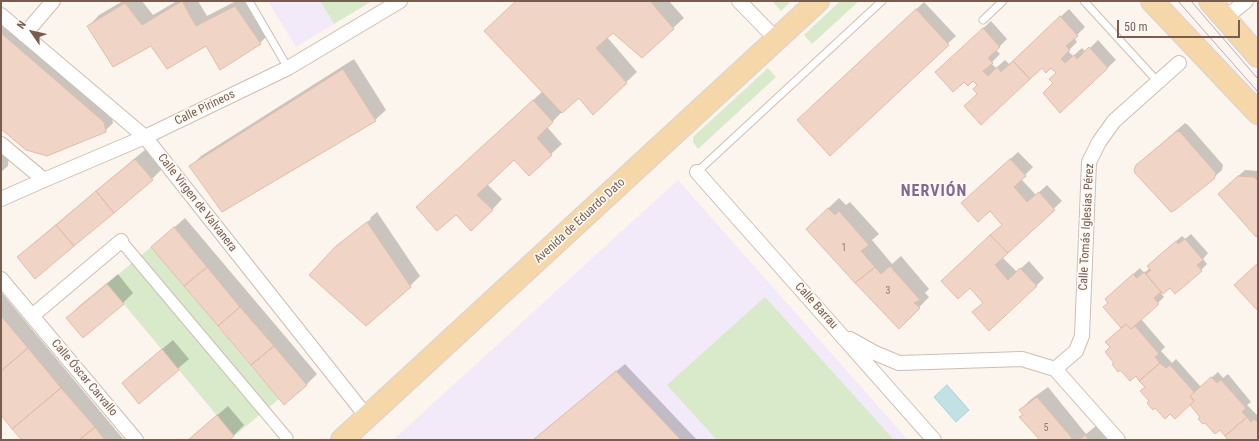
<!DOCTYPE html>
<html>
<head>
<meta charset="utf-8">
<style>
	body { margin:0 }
	#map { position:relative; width:1259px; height:441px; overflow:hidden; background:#fcf5ed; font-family:"Roboto Condensed",sans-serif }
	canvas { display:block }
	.frame { position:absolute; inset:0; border:2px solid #775c50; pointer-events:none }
	.north { position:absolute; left:12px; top:12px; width:40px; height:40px; -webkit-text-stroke:3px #fefaf3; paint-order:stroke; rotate:304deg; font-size:11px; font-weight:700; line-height:16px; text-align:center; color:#775c50 }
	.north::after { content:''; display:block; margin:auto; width:14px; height:18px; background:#775c50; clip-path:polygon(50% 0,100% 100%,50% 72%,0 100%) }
	.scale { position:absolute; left:1117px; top:20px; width:123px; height:18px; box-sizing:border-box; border:2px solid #775c50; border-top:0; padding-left:5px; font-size:12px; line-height:14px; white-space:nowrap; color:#775c50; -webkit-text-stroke:3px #fefaf3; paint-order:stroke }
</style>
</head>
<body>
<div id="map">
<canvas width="1259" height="441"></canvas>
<div class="frame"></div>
<div class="north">N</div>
<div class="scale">50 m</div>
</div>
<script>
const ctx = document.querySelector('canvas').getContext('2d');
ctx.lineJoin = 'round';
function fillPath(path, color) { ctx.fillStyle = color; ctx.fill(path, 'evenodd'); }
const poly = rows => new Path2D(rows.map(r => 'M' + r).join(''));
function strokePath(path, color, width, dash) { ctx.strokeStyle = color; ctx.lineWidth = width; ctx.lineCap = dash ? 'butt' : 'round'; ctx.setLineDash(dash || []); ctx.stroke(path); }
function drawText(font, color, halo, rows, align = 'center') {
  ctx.font = font + ' "Roboto Condensed",sans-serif'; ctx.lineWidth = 3.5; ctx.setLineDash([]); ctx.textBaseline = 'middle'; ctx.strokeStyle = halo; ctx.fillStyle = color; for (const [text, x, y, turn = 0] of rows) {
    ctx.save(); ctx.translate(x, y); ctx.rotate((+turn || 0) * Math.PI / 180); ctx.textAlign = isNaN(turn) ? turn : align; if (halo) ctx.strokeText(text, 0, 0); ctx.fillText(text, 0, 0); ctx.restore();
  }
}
const education = poly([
	[268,1,320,1,334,24,296,47],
	[678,180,908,440,393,440]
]);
const green = poly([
	[320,1,372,1,334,24],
	[774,1,791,1,781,11,773,2],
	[840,1,859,1,812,44,804,35],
	[768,68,776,77,698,149,693,142,693,139,694,136],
	[151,247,279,399,234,436,107,284],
	[765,297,894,440,717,440,667,385]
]);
const water = poly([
	[947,385,969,410,956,422,934,397,947,385]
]);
const shadow = poly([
	[123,1,142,1,153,15,177,1,198,1,207,16,236,1,249,1,270,33,260,43,206,45,151,44,89,26,99,15],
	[516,1,669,1,684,18,642,56,613,31,607,37,637,72,593,113,579,97,563,111,547,127,562,144,551,154,514,158,487,184,502,199,492,210,456,213,428,197,543,91,485,31],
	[924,2,956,36,830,155,806,112],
	[1069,9,1085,27,1074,38,1077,42,1068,51,1073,56,1082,48,1086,52,1098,40,1116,60,1060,111,1054,83,1057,73,1051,67,1042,67,978,85,973,79,944,65,991,21,1007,39,996,50,1000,54,991,63,996,68,1005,60,1009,64],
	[1,19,111,114,113,123,105,131,1,128],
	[354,59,386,110,375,120,222,211,191,166,201,156],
	[1185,123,1188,125,1223,165,1222,170,1213,178,1175,209,1170,211,1136,172,1144,159],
	[1,147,9,154,8,166,1,172],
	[146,149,162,169,152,179,18,257,29,247],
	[1018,152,1033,167,1021,179,1036,195,1047,185,1062,201,1002,257,1017,272,1029,261,1044,278,1036,286,973,312,984,302,1003,224,990,210,970,196],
	[1245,170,1258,171,1258,234,1225,188],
	[839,198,846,205,850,202,879,234,872,240,892,264,901,256,929,289,925,293,929,297,899,328,818,218],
	[377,212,420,276,410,286,336,247,371,219,370,218],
	[185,218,317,374,306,385,152,247],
	[1191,234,1208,253,1203,259,1207,264,1201,270,1170,286,1161,293,1164,297,1141,319,1165,347,1161,351,1172,363,1176,359,1201,387,1218,372,1223,378,1228,374,1251,402,1247,405,1258,416,1258,440,1230,440,1220,428,1201,416,1190,404,1170,413,1150,401,1146,387,1136,375,1115,363,1111,347,1122,328,1105,307,1109,303,1112,293,1140,268,1144,273,1150,268,1148,266,1154,260,1182,236,1185,239],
	[118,274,133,293,123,303,68,318,78,307],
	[1,292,124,440,23,440,1,414],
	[173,340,189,359,139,402,123,383,133,373],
	[625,364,697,440,533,440],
	[1048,387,1086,434,1096,426,1108,440,1041,440,1020,417,1023,414,1020,410,1030,400],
	[228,406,244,425,234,435,228,440,188,440]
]);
const building = poly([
	[182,1,196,26,235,6,261,44,220,70,206,46,167,69,151,46,113,67,87,26,125,3,142,25,182,1],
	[516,1,650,1,674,29,642,58,613,33,596,48,627,83,593,115,579,98,562,113,484,31,516,1],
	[916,9,949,45,830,156,797,120,916,9],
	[1060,16,1078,36,1066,46,1070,50,1061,59,1065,63,1074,55,1077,59,1089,47,1108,68,1060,113,1043,93,1053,83,1049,79,1056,73,1051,68,1046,73,1042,68,1030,79,1013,61,1060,16],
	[983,28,1000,47,988,58,993,63,983,71,988,76,997,67,1001,72,1013,61,1030,79,981,125,964,106,977,94,973,89,977,85,973,81,968,86,964,82,953,92,935,72,983,28],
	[1,33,104,122,106,132,47,156,26,150,1,129,1,33],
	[343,69,376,121,222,212,189,166,343,69],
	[533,100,553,122,537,138,552,155,529,176,514,160,477,195,493,210,471,231,456,215,437,231,416,207,533,100],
	[1177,131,1180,132,1216,173,1214,179,1175,210,1171,212,1135,173,1134,170,1136,165,1177,131],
	[135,159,153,180,114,213,96,191,135,159],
	[1010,159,1026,176,1014,187,1027,202,1039,192,1055,210,1008,253,990,235,1002,225,990,211,978,222,961,203,1010,159],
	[1238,176,1254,177,1258,181,1258,235,1256,237,1218,194,1238,176],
	[96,191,114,213,74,246,56,225,96,191],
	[828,208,835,215,839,211,869,245,861,251,875,267,855,283,806,229,828,208],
	[367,222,411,287,366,326,309,275,336,246,367,222],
	[56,225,74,246,35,279,17,257,56,225],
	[174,227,207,267,184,286,151,247,174,227],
	[990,235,1008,253,995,265,1008,280,1020,268,1037,286,989,331,972,312,983,303,970,288,958,299,941,281,990,235],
	[1185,239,1203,260,1197,265,1202,271,1175,294,1170,288,1163,294,1146,274,1151,270,1147,266,1176,241,1178,244,1185,239],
	[1258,263,1258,311,1234,285,1258,263],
	[890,266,920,300,914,303,920,308,899,329,855,283,875,267,881,274,890,266],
	[207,267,240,307,218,326,184,286,207,267],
	[1144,272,1161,292,1154,298,1159,304,1131,329,1126,324,1121,328,1103,307,1108,303,1105,299,1133,274,1137,278,1144,272],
	[107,284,124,304,83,338,66,318,107,284],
	[240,307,274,346,251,365,218,326,240,307],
	[1,316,28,348,1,371,1,316],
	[1126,324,1131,329,1135,326,1159,354,1155,357,1160,363,1139,381,1136,376,1130,381,1120,370,1118,372,1112,364,1114,363,1105,352,1110,347,1105,342,1126,324],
	[274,346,307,385,284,405,251,365,274,346],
	[28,348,61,388,12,429,1,415,1,371,28,348],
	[162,349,179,370,139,404,122,383,162,349],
	[1160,363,1166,368,1170,365,1194,392,1190,396,1194,401,1175,419,1170,414,1165,419,1155,408,1153,410,1147,403,1149,401,1140,391,1145,387,1139,381,1160,363],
	[616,371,681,440,533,440,616,371],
	[1211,377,1217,383,1221,380,1246,408,1242,412,1247,417,1225,436,1220,430,1215,434,1205,423,1203,424,1198,419,1200,417,1190,405,1194,401,1190,396,1211,377],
	[61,388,95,427,79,440,22,440,12,429,61,388],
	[1037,397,1072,438,1070,440,1040,440,1019,417,1023,415,1019,410,1037,397],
	[217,415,234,436,229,440,188,440,217,415],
	[1247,417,1251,422,1254,419,1258,423,1258,440,1228,440,1225,436,1247,417],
	[95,427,105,440,79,440,95,427],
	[1085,435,1089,440,1079,440,1085,435]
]);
const service = poly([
	[249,1,288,68],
	[1084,1,1158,82],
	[983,20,1003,1],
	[697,172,882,1]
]);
const pedestrian = poly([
	[121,241,287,438]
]);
const minor = poly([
	[739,1,777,40],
	[1,15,145,137,367,417],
	[1225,18,1246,1],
	[24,35,53,1],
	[1,144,44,180],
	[697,172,934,440],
	[1,199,44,180,145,137,288,68,400,1],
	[1,279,136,440],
	[32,316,121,241],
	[850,339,875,353,899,363,1022,359,1055,369,1118,440],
	[1055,369,1076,351,1082,336,1089,162,1099,142,1114,121,1179,63]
]);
const primary = poly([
	[1152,1,1258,113],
	[1210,1,1258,56],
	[342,440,818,1]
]);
const tram = poly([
	[1178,1,1258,92],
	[1191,1,1258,79]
]);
const numberNames = [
	["1",844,248],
	["3",888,291],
	["5",1046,428]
];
const streetNames = [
	["Calle Pirineos",205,108,-26],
	["Calle Virgen de Valvanera",197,203,52],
	["Avenida de Eduardo Dato",580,221,-43],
	["Calle Tomás Iglesias Pérez",1087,227,-87],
	["Calle Barrau",816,306,48],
	["Calle Óscar Carvallo",84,378,50]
];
const districtNames = [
	["NERVIÓN",934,192]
];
fillPath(education, '#f2e9f9');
fillPath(green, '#d9eacb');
fillPath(water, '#c1e1e5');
strokePath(water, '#a8d1d7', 1);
fillPath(shadow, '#0003');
fillPath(building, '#f0d5c6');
strokePath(building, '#e2bba7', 1);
strokePath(service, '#cebeb2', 9);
strokePath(pedestrian, '#cebeb2', 13);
strokePath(minor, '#cebeb2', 16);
strokePath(primary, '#d9d1ce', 24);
strokePath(service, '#fff', 7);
strokePath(pedestrian, '#fff', 11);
strokePath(minor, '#fff', 14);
strokePath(primary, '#f6d7aa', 22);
strokePath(tram, '#b8aac7', 1);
drawText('10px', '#957a6e', null, numberNames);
drawText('12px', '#775c50', '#fefaf3', streetNames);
ctx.letterSpacing = '1px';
drawText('bold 16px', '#826892', '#fefaf3', districtNames);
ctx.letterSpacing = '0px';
</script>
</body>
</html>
